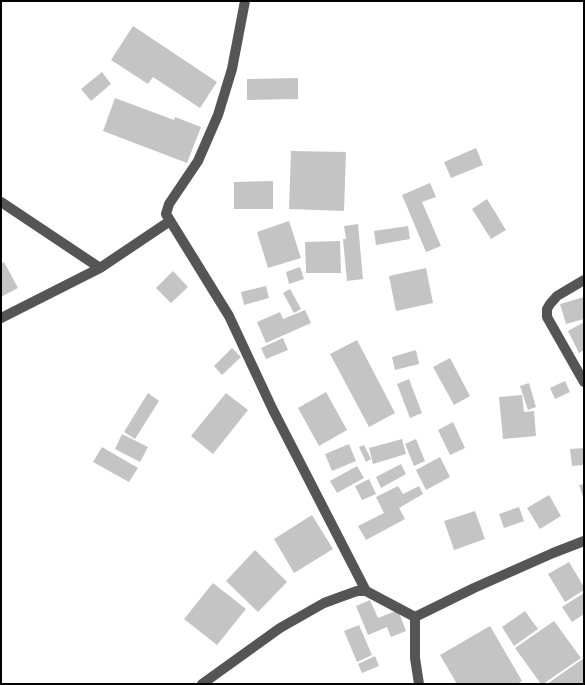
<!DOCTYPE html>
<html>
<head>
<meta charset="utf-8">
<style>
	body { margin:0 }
	#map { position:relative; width:585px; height:685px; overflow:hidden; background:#fff; font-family:"Space Grotesk",sans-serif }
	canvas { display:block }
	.frame { position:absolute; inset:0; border:2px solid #000; pointer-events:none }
</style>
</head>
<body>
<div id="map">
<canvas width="585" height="685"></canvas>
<div class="frame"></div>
</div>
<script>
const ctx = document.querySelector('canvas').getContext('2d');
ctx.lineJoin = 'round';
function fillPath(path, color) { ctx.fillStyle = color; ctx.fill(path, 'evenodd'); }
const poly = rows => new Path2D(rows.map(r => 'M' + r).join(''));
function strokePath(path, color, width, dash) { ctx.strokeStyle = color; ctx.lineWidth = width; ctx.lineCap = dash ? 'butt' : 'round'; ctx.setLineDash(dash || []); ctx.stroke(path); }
const building = poly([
	[133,26,217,82,200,108,153,77,148,84,111,60],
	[102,72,111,84,91,101,81,89],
	[298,78,298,99,247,100,247,79],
	[115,98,174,120,175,117,201,127,187,163,103,131],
	[476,148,483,165,451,178,444,162],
	[291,151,346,152,344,211,289,209],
	[273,181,273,209,234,209,234,182],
	[430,183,436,197,422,202,441,246,426,252,402,195],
	[487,199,506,230,491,239,472,209],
	[289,221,301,258,268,268,257,232],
	[358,224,363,279,347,281,343,239,346,239,344,226],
	[408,226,410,239,376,245,374,231],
	[340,241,341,273,306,273,305,242],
	[4,262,18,288,1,297,1,264],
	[300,267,304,279,289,284,286,272],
	[426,268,433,303,396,311,389,276],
	[173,271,188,287,171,303,156,288],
	[266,286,269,298,244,305,241,292],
	[290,289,301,309,294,313,283,293],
	[584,297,584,319,566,324,560,304],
	[305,310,311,323,266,343,257,322,280,312,283,319],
	[584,322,584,350,579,353,568,331],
	[283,338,288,350,266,359,261,348],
	[357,340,395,413,369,427,330,354],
	[232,348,241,357,222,375,214,366],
	[416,350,419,364,395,370,392,357],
	[450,358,470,396,454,405,433,367],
	[409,379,422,413,410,418,397,384],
	[565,381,570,392,555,399,550,388],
	[529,383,536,407,528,410,520,386],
	[326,392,347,430,319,446,298,408],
	[148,393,159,401,135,439,124,432],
	[226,393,248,410,213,454,191,436],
	[522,395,524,412,534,411,536,436,503,439,499,397],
	[453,422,465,448,450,455,438,430],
	[122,434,148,447,140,462,115,449],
	[402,439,406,454,373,464,369,448],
	[416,439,425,461,414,466,405,444],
	[349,444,356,461,332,471,325,454],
	[364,445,371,459,366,462,359,447],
	[102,447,138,468,129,482,93,462],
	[584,448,584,465,572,466,570,449],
	[440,457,450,477,426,490,416,470],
	[401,464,406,474,381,488,376,477],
	[357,466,364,478,337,493,330,481],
	[369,479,376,494,362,500,355,486],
	[584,484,584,500,579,485],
	[398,486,403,494,419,486,423,494,399,508,405,519,366,540,358,526,384,513,376,497],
	[549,495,561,516,540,529,527,508],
	[519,507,524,521,504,528,499,514],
	[475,511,485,539,454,550,444,521],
	[312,515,333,549,294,573,274,539],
	[255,550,287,582,258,612,226,581],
	[569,562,584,587,584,590,565,602,548,574],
	[213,583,246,609,217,645,184,619],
	[584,593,584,614,572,622,562,607],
	[370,600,378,618,398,610,406,631,391,637,387,627,368,635,356,606],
	[525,611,538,629,514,646,502,627],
	[554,621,581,658,543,684,541,684,515,648],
	[359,625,372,655,357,662,344,631],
	[490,626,522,681,517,684,457,684,440,655],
	[375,656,379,666,362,673,358,664],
	[584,658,584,684,547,684]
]);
const minor = poly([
	[245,1,232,69,218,115,198,161,169,204,166,214,229,316,273,410,366,591],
	[1,202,100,268],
	[584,280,557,296,550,304,547,309,547,317,584,382],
	[1,318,100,268,170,221],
	[415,617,415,658,419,684],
	[202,684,280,628,324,603,343,596,357,591,366,591,415,617,474,588,553,553,584,541]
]);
fillPath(building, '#c4c4c4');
strokePath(minor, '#555', 10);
</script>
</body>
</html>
